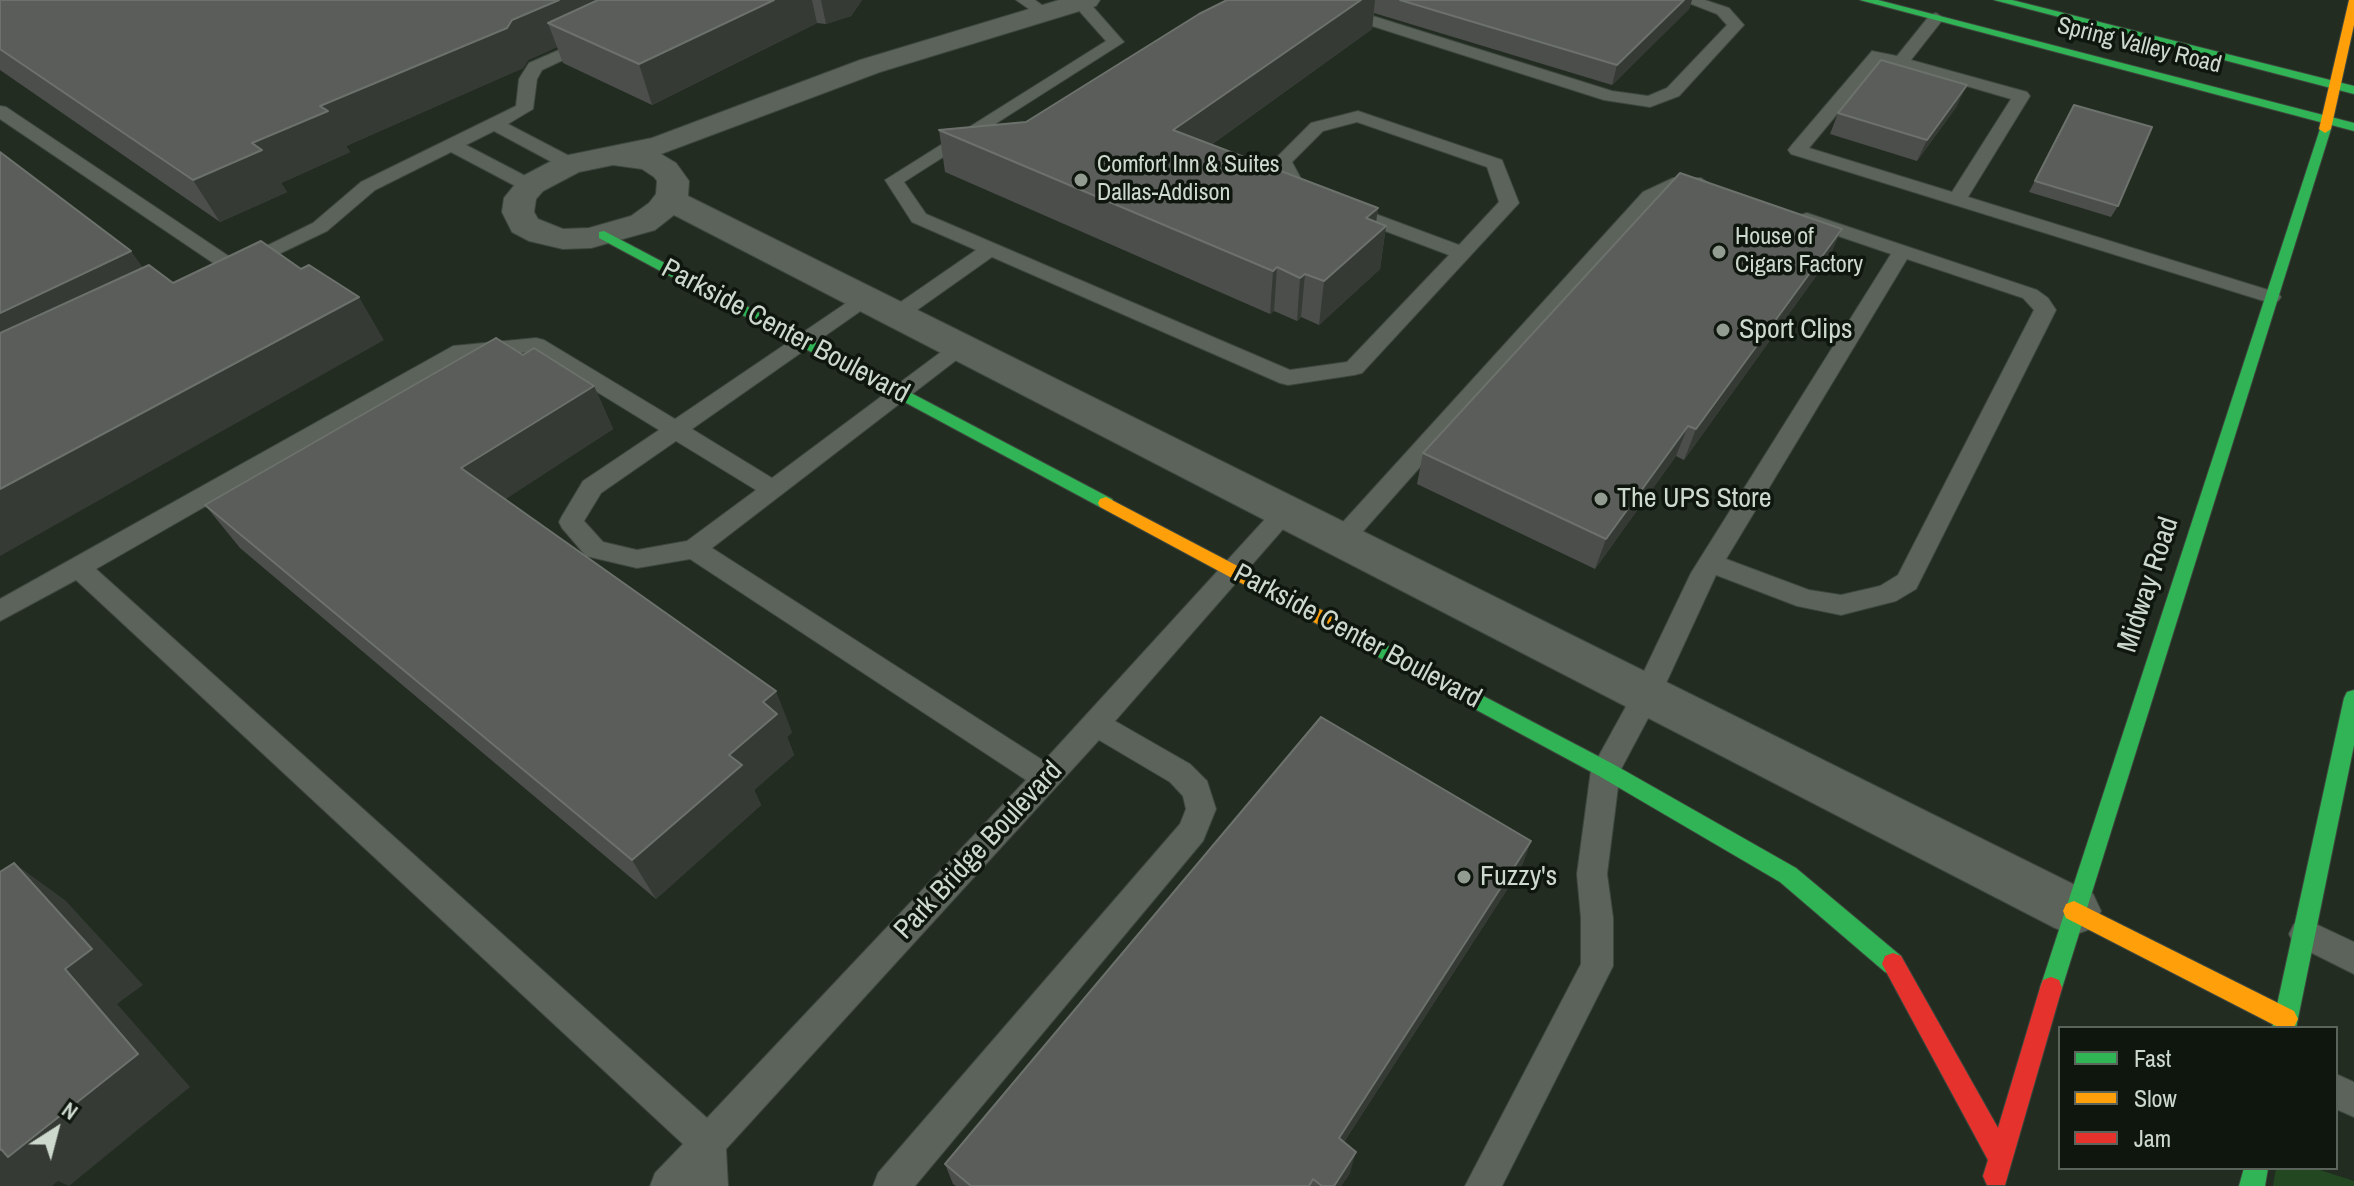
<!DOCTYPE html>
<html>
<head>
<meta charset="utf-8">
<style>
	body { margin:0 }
	#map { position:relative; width:2354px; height:1186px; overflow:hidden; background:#222c21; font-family:"Archivo Narrow",sans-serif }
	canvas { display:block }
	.legend { position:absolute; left:2058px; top:1026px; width:280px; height:144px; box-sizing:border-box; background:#0e160d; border:2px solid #5b645a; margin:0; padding:10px 14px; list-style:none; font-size:24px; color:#ced9cd }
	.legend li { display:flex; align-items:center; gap:16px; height:40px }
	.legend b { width:40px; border:2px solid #5b645a }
	.north { position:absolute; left:16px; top:1090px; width:80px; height:80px; -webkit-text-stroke:6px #0e160d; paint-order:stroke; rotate:36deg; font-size:22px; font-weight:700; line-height:32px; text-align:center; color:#ced9cd }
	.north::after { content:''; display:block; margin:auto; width:28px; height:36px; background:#ced9cd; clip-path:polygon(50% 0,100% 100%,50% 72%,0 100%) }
</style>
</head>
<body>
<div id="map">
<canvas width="2354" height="1186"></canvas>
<ul class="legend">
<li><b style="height:10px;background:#30b455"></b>Fast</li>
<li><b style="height:10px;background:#ff9f0a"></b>Slow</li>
<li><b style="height:10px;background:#e5322d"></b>Jam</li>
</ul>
<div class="north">N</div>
</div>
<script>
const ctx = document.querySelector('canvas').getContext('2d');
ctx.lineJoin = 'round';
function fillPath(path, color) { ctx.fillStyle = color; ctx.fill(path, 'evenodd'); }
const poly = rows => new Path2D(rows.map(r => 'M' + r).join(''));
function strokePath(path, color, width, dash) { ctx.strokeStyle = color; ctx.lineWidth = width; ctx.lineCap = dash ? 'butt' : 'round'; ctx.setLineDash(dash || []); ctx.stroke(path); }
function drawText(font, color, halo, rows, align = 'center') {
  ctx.font = font + ' "Archivo Narrow",sans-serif'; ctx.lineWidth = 7; ctx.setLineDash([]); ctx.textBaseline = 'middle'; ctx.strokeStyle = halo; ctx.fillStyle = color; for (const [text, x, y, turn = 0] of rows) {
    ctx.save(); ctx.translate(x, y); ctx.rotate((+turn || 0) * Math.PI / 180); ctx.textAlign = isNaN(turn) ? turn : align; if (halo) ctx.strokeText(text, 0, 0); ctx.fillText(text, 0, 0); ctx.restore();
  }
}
const green = poly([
	[2276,1168,2314,1168,2354,1181,2354,1186,2273,1186]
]);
const lane = poly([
	[1016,0,1035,0,1053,13,1051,16,1039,16,1016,0],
	[1074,0,1087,0,1124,42,904,182,926,214,1290,370,1347,362,1449,255,1292,196,1273,161,1311,123,1358,111,1502,160,1519,203,1362,373,1354,375,1288,385,1280,383,992,257,903,320,889,320,885,315,889,310,976,250,912,222,885,180,1106,41,1074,5,1074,0],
	[1357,122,1487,167,1499,202,1459,245,1306,188,1292,162,1323,131,1357,122],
	[1298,0,1322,0,1612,91,1648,96,1667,88,1727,25,1717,14,1681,0,1705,0,1729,8,1744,25,1679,96,1650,107,1604,100,1300,3,1298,0],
	[1936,13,1944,18,1911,60,2027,92,2030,96,1968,197,2278,293,2281,297,2278,301,2264,301,1791,154,1788,150,1791,146,1872,51,1897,56,1930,15,1936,13],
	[1881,61,2011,99,1952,192,1809,148,1881,61],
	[591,36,597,38,597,44,542,70,537,79,533,109,508,124,577,160,579,164,577,168,563,168,494,131,466,145,537,182,539,186,537,190,523,190,451,152,375,190,327,231,235,275,228,273,0,119,0,106,6,107,236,261,313,223,361,182,516,106,519,79,529,63,591,36],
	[1673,178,1701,178,1710,184,1701,190,1677,190,1657,200,1350,546,1341,549,1332,546,1328,540,1332,534,1643,192,1673,178],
	[1807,213,2037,290,2048,298,2056,310,1916,589,1896,601,1841,615,1797,606,1716,575,1661,694,1620,771,1607,874,1613,918,1613,966,1502,1186,1465,1186,1581,964,1581,918,1577,874,1591,770,1635,690,1691,573,1891,254,1800,223,1797,219,1800,215,1807,213],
	[1907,259,2023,298,2034,310,1898,575,1880,586,1841,595,1809,590,1726,559,1907,259],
	[865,293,872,295,875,299,872,303,692,429,772,478,953,343,961,341,972,348,712,548,1044,761,1277,506,1286,503,1295,506,1298,512,1115,721,1190,764,1207,781,1216,809,1203,841,915,1186,873,1186,878,1173,1180,824,1186,809,1183,796,1170,782,1099,740,726,1149,728,1186,650,1186,655,1173,683,1144,76,580,0,621,0,599,453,346,536,338,544,340,675,419,858,295,865,293],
	[532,352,659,430,583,481,562,516,559,522,562,528,586,556,637,568,690,559,1026,780,707,1118,96,569,466,357,532,352],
	[676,441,756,490,687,541,637,550,603,542,584,521,601,493,676,441],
	[2305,919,2354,942,2354,974,2294,944,2289,934,2294,924,2305,919],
	[2336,1074,2354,1082,2354,1117,2336,1109,2336,1074]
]);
const street = poly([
	[1059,0,1100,0,1096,6,880,72,661,154,676,163,689,181,688,196,2093,894,2101,911,2093,928,2074,935,2055,928,674,215,655,230,591,248,563,249,529,241,512,232,502,212,504,198,521,177,559,157,652,138,860,60,1059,0],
	[613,165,642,169,654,177,657,181,656,194,649,203,631,216,589,228,563,229,538,219,534,212,536,199,543,191,579,172,613,165]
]);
const fast = poly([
	[1860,0,1878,0,2354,123,2354,131,1860,0],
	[1994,0,2012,0,2354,86,2354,94,1994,0],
	[2321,126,2331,129,2062,988,2059,996,2051,999,2043,996,2040,988,2321,126],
	[604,231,1112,499,1114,503,1112,507,1100,507,599,238,599,232,604,231],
	[1325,613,1613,764,1796,868,1901,956,1904,964,1901,972,1893,975,1885,972,1780,882,1599,776,1319,625,1316,620,1319,615,1325,613],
	[2354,690,2354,745,2296,1028,2272,1028,2344,698,2347,692,2354,690],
	[2244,1168,2268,1168,2265,1186,2239,1186,2244,1168]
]);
const slow = poly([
	[2349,0,2354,0,2354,25,2331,129,2325,133,2319,129,2349,0],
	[1106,497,1331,615,1334,620,1331,625,1319,625,1100,507,1098,503,1100,499,1106,497],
	[2074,901,2294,1011,2298,1019,2294,1027,2278,1027,2066,918,2063,911,2066,904,2074,901]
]);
const jam = poly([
	[1893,953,1901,956,1998,1128,2040,988,2043,980,2051,977,2059,980,2062,988,2005,1185,1987,1185,1983,1176,1988,1160,1882,964,1885,956,1893,953]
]);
const wall = poly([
	[0,0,862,0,851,16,826,24,817,23,652,105,563,63,557,47,528,60,523,68,346,146,350,152,281,183,287,192,220,222,0,70],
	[1227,0,1692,0,1689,9,1612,85,1374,13,1372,29,1211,145,1378,208,1376,222,1386,226,1380,269,1319,325,1301,317,1297,321,1274,311,1270,314,945,172,939,130,1026,122],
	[2074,105,2118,206,2111,217,2029,192],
	[1957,106,1917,161,1830,134,1838,113],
	[1829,258,1684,460,1676,456,1595,569,1417,484,1423,453],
	[523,355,594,386,613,429,505,499,792,732,787,737,794,755,754,790,761,805,656,899,240,548,205,505],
	[1531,841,1521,868,1344,1142,1350,1173,1341,1186,956,1186,953,1184,945,1164]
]);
const shadedWall = poly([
	[559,0,658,0,548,23,557,47,528,60,523,68,346,146,350,152,281,183,287,192,220,222,193,180,252,143,320,106],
	[774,0,812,0,817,23,652,105,639,64],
	[821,0,862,0,851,16,826,24],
	[1361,0,1375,0,1372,29,1173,172,1173,130],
	[1684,0,1692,0,1689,9,1612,85,1617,65],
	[1967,85,1957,106,1917,161,1927,140],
	[1378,208,1374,236,1386,226,1380,269,1319,325,1324,281,1366,218],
	[1842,229,1829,258,1684,460,1696,429],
	[131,251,162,294,0,374,0,313],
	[1277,267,1274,311,1270,314,1273,271],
	[1305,274,1301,317,1297,321,1300,278],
	[359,297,384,340,0,556,0,489],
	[594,386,613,429,486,512,461,468],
	[1688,426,1676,456,1595,569,1606,539],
	[776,691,792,732,787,737,794,755,754,790,761,805,656,899,632,860,729,755,763,702],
	[1531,841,1521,868,1333,1159,1339,1138],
	[14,863,66,901,143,985,117,1004,190,1087,69,1186,58,1181,52,1186,0,1186,0,1150,65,969],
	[1356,1152,1350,1173,1341,1186,1334,1186]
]);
const building = poly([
	[0,0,559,0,512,20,507,28,320,106,328,111,252,143,262,150,193,180,0,49,0,0],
	[598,0,774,0,639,64,548,23,598,0],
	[1227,0,1361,0,1173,130,1378,208,1366,218,1386,226,1324,281,1305,274,1300,278,1277,267,1273,271,939,130,1026,122,1199,14,1227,0],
	[1400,0,1684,0,1617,65,1400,0],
	[1881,60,1967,85,1927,140,1838,113,1881,60],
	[2074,105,2152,127,2118,206,2035,181,2074,105],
	[0,152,131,251,0,313,0,152],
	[1680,173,1842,229,1696,429,1688,426,1606,539,1423,453,1680,173],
	[261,241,301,269,309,265,359,297,0,489,0,333,149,265,173,283,261,241],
	[496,338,523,355,534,348,594,386,461,468,776,691,763,702,777,714,729,755,742,765,632,860,205,505,496,338],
	[1321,717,1531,841,1339,1138,1356,1152,1334,1186,1322,1186,1313,1179,1309,1186,971,1186,945,1164,1321,717],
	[14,863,92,949,65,969,138,1054,8,1157,1,1149,0,1150,0,872,14,863]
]);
const markers = [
	[1081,180,8,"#929c91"],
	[1719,252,8,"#929c91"],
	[1723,330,8,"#929c91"],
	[1601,499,8,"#929c91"],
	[1464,877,8,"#929c91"]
];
const farStreetnames = [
	["Spring Valley Road",2139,46,14]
];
const farPoinames = [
	["Comfort Inn & Suites",1097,166],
	["Dallas-Addison",1097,194],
	["House of",1735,238],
	["Cigars Factory",1735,266]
];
const poiNames = [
	["Sport Clips",1739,330],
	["The UPS Store",1617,499],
	["Fuzzy's",1480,877]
];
const streetNames = [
	["Parkside Center Boulevard",785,332,28],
	["Midway Road",2149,585,-72],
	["Parkside Center Boulevard",1357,637,28],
	["Park Bridge Boulevard",979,851,-47]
];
fillPath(green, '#234721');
strokePath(lane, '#3e473e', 2);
strokePath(street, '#3e473e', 2);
strokePath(fast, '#3e473e', 2);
strokePath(slow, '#3e473e', 2);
strokePath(jam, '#3e473e', 2);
fillPath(lane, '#5b635a');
fillPath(street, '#5b635a');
fillPath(fast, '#30b455');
fillPath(slow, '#ff9f0a');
fillPath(jam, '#e5322d');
fillPath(wall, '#4c4e4c');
fillPath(shadedWall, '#353a35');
fillPath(building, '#5a5d5a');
strokePath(building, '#6c716c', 2);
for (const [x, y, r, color] of markers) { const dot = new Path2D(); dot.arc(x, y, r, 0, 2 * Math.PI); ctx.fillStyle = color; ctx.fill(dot); strokePath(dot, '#0e160d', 3); }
drawText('24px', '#ced9cd', '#0e160d', farStreetnames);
drawText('24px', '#ced9cd', '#0e160d', farPoinames, 'left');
drawText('28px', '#ced9cd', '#0e160d', poiNames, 'left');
drawText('28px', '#ced9cd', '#0e160d', streetNames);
</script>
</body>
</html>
